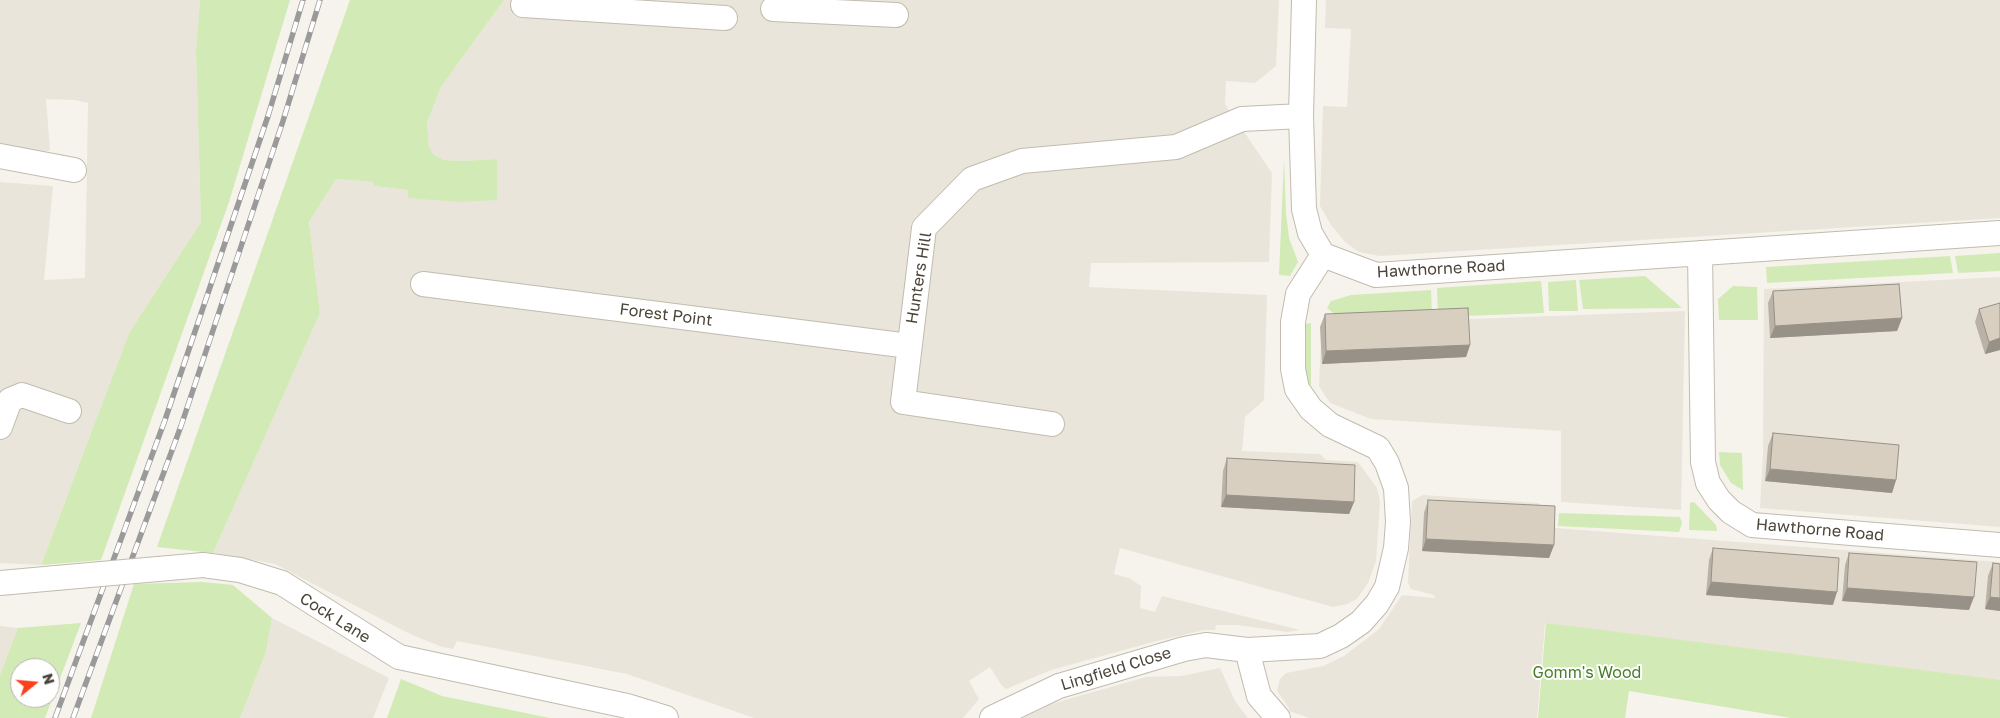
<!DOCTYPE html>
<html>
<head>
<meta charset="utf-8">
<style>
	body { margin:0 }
	#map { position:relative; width:2000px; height:718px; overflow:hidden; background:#f6f3ec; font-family:"Golos Text",sans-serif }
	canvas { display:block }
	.north { position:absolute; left:10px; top:658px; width:50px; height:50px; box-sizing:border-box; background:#fff; border:1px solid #b7b4b0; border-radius:50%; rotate:73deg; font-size:14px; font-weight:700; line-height:20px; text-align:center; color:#4b4439 }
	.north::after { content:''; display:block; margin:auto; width:18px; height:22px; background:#fc3f1d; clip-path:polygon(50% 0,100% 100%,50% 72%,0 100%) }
</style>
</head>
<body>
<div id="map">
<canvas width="2000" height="718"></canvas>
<div class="north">N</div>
</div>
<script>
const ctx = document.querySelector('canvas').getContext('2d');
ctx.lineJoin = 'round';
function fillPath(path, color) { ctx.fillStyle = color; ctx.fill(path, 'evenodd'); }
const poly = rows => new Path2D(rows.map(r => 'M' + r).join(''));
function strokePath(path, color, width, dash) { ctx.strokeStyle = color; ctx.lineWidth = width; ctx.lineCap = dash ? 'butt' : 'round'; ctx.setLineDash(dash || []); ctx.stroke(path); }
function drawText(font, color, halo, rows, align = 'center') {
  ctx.font = font + ' "Golos Text",sans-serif'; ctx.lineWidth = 4; ctx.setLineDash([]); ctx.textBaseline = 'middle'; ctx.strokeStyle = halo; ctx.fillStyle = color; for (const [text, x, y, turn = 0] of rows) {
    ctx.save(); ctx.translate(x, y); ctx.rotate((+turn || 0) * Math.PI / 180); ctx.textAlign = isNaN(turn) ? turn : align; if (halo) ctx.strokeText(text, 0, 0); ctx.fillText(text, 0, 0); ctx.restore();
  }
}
const residential = poly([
	[0,0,200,0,196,51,201,222,129,333,41,565,0,563,0,182,53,186,44,280,85,278,88,103,75,100,46,99,50,150,39,153,0,146],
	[504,0,1279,0,1276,66,1255,83,1226,81,1225,104,1272,173,1269,262,1091,263,1089,287,1267,295,1264,400,1245,417,1242,451,1320,454,1326,460,1358,462,1377,488,1380,501,1376,561,1368,583,1357,599,1347,604,1333,607,1120,548,1114,574,1129,578,1141,586,1140,608,1155,612,1162,596,1300,630,1287,632,1237,625,1216,625,1215,630,1204,630,1153,642,1051,670,1006,689,1002,686,990,667,969,681,979,699,963,718,754,718,627,674,457,641,453,649,442,647,410,634,275,564,213,553,320,313,309,222,336,179,373,182,374,186,408,190,409,198,497,159,460,161,444,160,434,155,429,146,427,123,441,87],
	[1326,0,2000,0,2000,218,1380,256,1359,252,1345,242,1331,225,1320,206,1323,106,1347,107,1351,29,1325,28],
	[2000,277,2000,527,1760,508,1763,453,1764,289],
	[1685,311,1681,510,1561,502,1561,431,1371,419,1330,403,1319,386,1321,337,1340,324],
	[1423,495,1538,503,1555,513,1555,528,2000,562,2000,683,1697,651,1548,623,1545,624,1537,718,1309,718,1289,711,1289,708,1277,691,1280,679,1286,673,1323,666,1344,656,1379,629,1402,595,1435,598,1434,595,1411,589,1408,583,1412,501],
	[272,618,389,678,373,718,240,718,266,652],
	[0,626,18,628,0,675],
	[1220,668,1235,701,1248,718,1023,718,1051,704,1146,677,1181,676]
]);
const green = poly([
	[200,0,290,0,229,202,101,560,41,565,129,333,201,222,196,51],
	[350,0,504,0,441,87,427,123,429,146,434,155,444,160,460,161,497,159,497,200,460,202,408,198,408,190,374,186,373,182,336,179,309,222,320,313,213,553,157,547],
	[1284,159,1286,214,1289,238,1298,262,1290,276,1279,275],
	[2000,253,2000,271,1958,273,1955,256],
	[1950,256,1953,273,1767,283,1766,267],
	[1645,276,1682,308,1583,309,1579,280],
	[1576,280,1578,311,1549,311,1548,282],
	[1541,281,1544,313,1438,317,1437,288],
	[1733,286,1757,287,1758,320,1719,320,1718,299],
	[1431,290,1432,316,1341,319,1327,308,1331,301,1351,295],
	[1311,323,1311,387,1303,373,1303,324],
	[1719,452,1742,453,1743,490,1731,483,1720,465],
	[1694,502,1716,525,1717,531,1689,530,1690,503],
	[1559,513,1680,517,1682,523,1679,532,1558,526],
	[202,582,233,585,272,618,266,652,240,718,91,718,134,584],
	[81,623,45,718,0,718,0,675,18,628],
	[20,668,50,668,50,698,20,698],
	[1546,623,2000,680,2000,718,1791,718,1629,691,1625,718,1538,718],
	[401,679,442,696,550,718,387,718]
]);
const minor = poly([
	[1304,0,1301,116,1304,209,1310,233,1323,255,1376,275,2000,233],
	[523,5,725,18],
	[773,9,896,15],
	[0,156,74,170],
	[1700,253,1703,462,1708,483,1719,500,1731,512,1752,525,2000,545],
	[423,284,909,346],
	[1052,424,903,402,924,228,972,179,1022,161,1176,147,1242,119,1301,116],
	[0,427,10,400,22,395,69,411],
	[203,565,240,570,282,583,399,657,627,706,666,718],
	[0,583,56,578],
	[1247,650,1259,696,1278,718],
	[992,718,1059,686,1184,649,1206,645,1247,650,1320,646,1341,636,1361,622,1377,604,1387,587,1396,548,1398,522,1396,488,1387,463,1378,448,1330,425,1311,409,1297,389,1293,369,1293,322,1298,294,1323,255]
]);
const rail = poly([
	[55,718,165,420,268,116,303,0],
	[73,718,181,426,283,121,320,0]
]);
const minorBridge = poly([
	[56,578,203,565]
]);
const wall = poly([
	[1773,291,1902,318,1897,331,1770,338,1768,303],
	[2000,303,2000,350,1985,354,1975,322,1979,309],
	[1325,314,1470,345,1466,357,1322,364,1320,327],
	[1773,433,1896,480,1892,493,1765,481,1768,446],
	[1227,458,1354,502,1349,514,1221,507,1223,471],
	[1428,500,1554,545,1549,558,1422,551,1424,513],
	[1713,548,1833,605,1706,595,1709,560],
	[1849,553,1969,610,1842,601,1845,565],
	[1993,563,2000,564,2000,611,1985,609,1988,576]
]);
const shadedWall = poly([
	[1902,318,1897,331,1770,338,1775,326],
	[2000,338,2000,350,1985,354,1989,342],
	[1470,345,1466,357,1322,364,1326,351],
	[1770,469,1896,480,1892,493,1765,481],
	[1226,495,1354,502,1349,514,1221,507],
	[1426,539,1554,545,1549,558,1422,551],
	[1711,582,1837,592,1833,605,1706,595],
	[1847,588,1974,597,1969,610,1842,601],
	[1990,597,2000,598,2000,611,1985,609]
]);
const building = poly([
	[1899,284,1902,318,1775,326,1773,291,1899,284],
	[2000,303,2000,338,1989,342,1979,309,2000,303],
	[1468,308,1470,345,1326,351,1325,314,1468,308],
	[1773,433,1899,445,1896,480,1770,469,1773,433],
	[1227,458,1355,465,1354,502,1226,495,1227,458],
	[1428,500,1555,506,1554,545,1426,539,1428,500],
	[1713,548,1839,558,1837,592,1711,582,1713,548],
	[1849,553,1977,562,1974,597,1847,588,1849,553],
	[1993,563,2000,564,2000,598,1990,597,1993,563]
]);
const streetNames = [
	["Hawthorne Road",1441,269,-3],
	["Hunters Hill",919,278,-81],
	["Forest Point",666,315,7],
	["Hawthorne Road",1820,530,5],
	["Cock Lane",335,618,32],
	["Lingfield Close",1116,669,-17]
];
const parkNames = [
	["Gomm's Wood",1587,673]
];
fillPath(residential, '#eae5da');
fillPath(green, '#d2eab5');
strokePath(minor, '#c2bbae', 26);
strokePath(minor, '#fff', 24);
strokePath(rail, '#9a9a9a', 5.5);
strokePath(rail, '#fff', 4, [11]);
strokePath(minorBridge, '#c2bbae', 26, []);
strokePath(minorBridge, '#fff', 24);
fillPath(wall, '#bab2a6');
fillPath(shadedWall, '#979187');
fillPath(building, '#d8cfc1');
strokePath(building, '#979187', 1);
drawText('16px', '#4b4439', '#fff', streetNames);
drawText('16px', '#4a7f2a', '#fff', parkNames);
</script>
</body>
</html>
